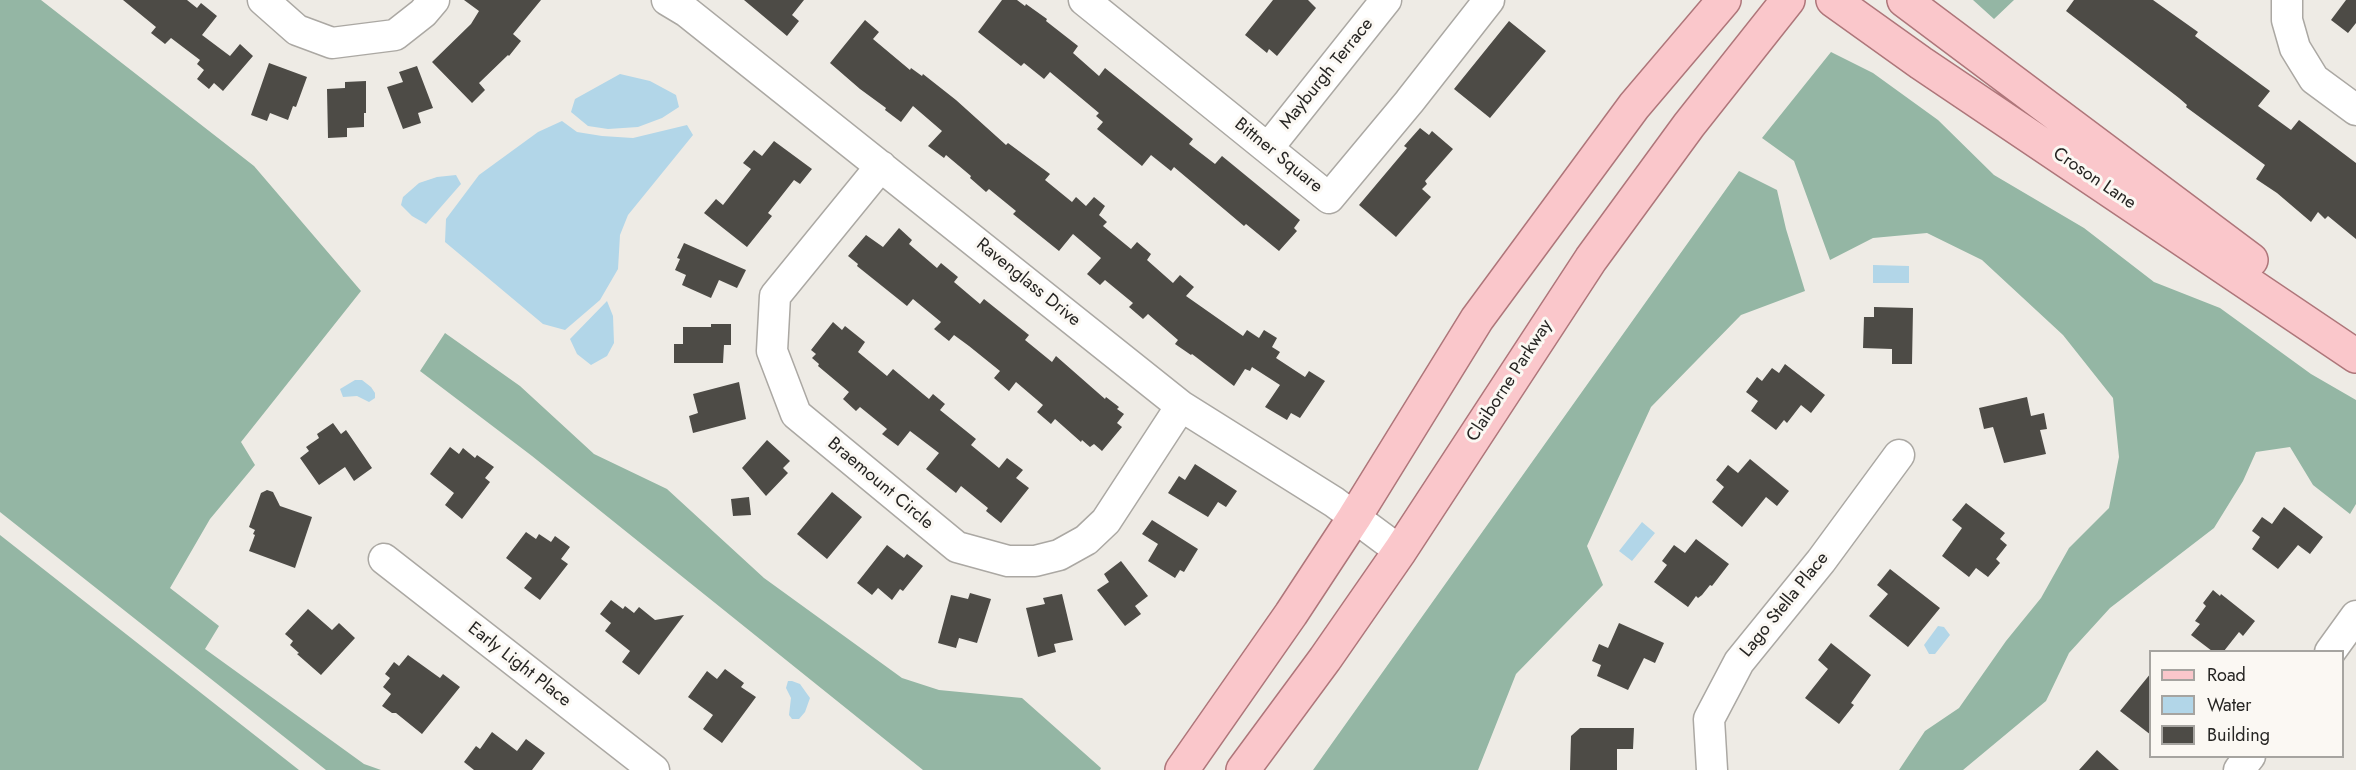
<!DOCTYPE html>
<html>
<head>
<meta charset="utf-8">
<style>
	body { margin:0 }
	#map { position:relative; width:2356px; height:770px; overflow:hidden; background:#eeebe5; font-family:Jost,sans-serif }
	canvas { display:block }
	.legend { position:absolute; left:2149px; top:650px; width:195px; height:108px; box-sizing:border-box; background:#fbf8f3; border:2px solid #a6a4a0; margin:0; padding:8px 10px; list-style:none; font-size:18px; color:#262523 }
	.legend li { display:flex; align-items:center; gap:12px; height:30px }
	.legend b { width:30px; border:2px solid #a6a4a0 }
</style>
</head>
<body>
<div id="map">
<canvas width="2356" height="770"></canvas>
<ul class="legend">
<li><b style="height:8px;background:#fac7cb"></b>Road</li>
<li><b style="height:16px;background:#b2d6e8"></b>Water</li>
<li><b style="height:16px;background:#4d4b46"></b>Building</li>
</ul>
</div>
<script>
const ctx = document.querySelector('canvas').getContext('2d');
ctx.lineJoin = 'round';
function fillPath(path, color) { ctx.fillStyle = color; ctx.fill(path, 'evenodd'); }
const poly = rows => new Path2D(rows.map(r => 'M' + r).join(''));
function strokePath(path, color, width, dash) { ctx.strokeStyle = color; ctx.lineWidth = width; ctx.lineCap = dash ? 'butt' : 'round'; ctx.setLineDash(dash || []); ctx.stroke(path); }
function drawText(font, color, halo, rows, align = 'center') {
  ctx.font = font + ' Jost,sans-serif'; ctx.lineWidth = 6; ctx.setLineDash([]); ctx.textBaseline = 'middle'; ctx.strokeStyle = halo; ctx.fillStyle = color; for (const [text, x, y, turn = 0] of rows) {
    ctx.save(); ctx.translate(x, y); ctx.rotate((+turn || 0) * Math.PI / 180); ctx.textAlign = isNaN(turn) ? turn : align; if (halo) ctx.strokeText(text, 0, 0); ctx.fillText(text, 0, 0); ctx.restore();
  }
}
const forest = poly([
	[0,0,41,0,254,166,361,291,241,442,255,465,210,519,170,588,219,626,205,649,364,764,381,770,326,770,0,512],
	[1973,0,2014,0,1994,19],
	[1831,52,1873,73,1938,120,1994,175,2084,228,2154,282,2220,308,2311,374,2356,400,2356,504,2350,514,2313,485,2290,447,2256,452,2243,481,2214,528,2110,608,2069,653,2046,701,1963,770,1899,770,1925,731,1959,708,2006,641,2041,598,2069,548,2109,508,2119,457,2113,398,2063,335,1982,260,1927,233,1873,238,1830,260,1794,161,1762,138],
	[1739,171,1777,190,1786,229,1805,291,1741,315,1651,407,1587,546,1603,585,1516,674,1478,770,1313,770],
	[445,333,520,386,594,454,667,489,764,578,902,678,939,690,1022,698,1101,768,1100,770,923,770,532,456,420,371],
	[0,535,299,770,0,770]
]);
const water = poly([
	[620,74,650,81,676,95,679,107,662,118,638,127,608,129,588,126,571,112,575,99],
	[562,121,577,132,602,136,633,138,687,125,693,135,628,215,620,235,618,269,600,300,565,330,543,324,445,242,446,219,479,175,538,132],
	[456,175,461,184,426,224,412,216,401,205,403,197,419,183,437,177],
	[1873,265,1909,266,1909,283,1873,283],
	[607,301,613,316,614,343,607,356,591,365,577,354,570,339],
	[355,380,362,380,371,387,375,393,375,398,369,402,357,396,343,397,340,389],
	[1642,522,1655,533,1632,561,1619,551],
	[1938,626,1944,627,1950,635,1935,654,1929,654,1924,645],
	[788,681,792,681,800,684,810,698,805,712,799,719,792,719,789,715,791,698,786,688]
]);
const building = poly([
	[123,0,187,0,197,8,201,3,217,16,202,35,230,56,240,44,253,56,223,91,214,83,209,89,197,79,204,70,197,64,200,60,171,38,165,44,151,33,156,27],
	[464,0,541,0,513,34,521,41,509,56,508,55,479,83,485,90,472,103,432,62,471,24,479,11],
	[744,0,804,0,792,15,799,21,787,36],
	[1002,0,1017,0,1025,6,1026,4,1047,19,1046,21,1078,46,1073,53,1099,76,1105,68,1193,139,1189,144,1215,164,1222,156,1300,220,1294,228,1297,231,1279,251,1246,224,1244,226,1174,167,1171,171,1151,155,1142,166,1097,129,1103,122,1096,116,1099,113,1050,72,1044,79,1024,63,1021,66,978,32],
	[1273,0,1308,0,1316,8,1277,56,1269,49,1267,53,1245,35],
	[2074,0,2153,0,2198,32,2195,36,2270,91,2258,106,2291,130,2299,120,2356,163,2356,239,2328,216,2325,219,2318,212,2311,222,2277,193,2256,179,2265,165,2186,107,2187,105,2179,98,2066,11],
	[2346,0,2356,0,2356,23,2348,33,2331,20],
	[865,20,879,32,873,39,910,70,911,68,922,76,923,74,956,100,1006,145,1008,143,1050,174,1045,180,1072,202,1076,197,1086,206,1094,197,1105,206,1099,215,1107,222,1103,226,1131,249,1137,242,1151,254,1147,260,1173,283,1180,275,1194,287,1186,296,1243,336,1247,330,1259,338,1264,330,1277,338,1272,347,1280,352,1276,358,1305,377,1309,371,1325,381,1300,418,1291,413,1287,420,1265,407,1280,385,1252,367,1250,371,1245,369,1234,386,1192,354,1191,355,1175,344,1178,340,1148,314,1143,319,1129,307,1133,303,1105,280,1100,285,1087,274,1101,258,1073,234,1059,251,1013,214,1016,211,989,189,986,192,970,178,971,176,946,155,944,158,928,146,942,131,913,106,901,122,885,110,886,108,860,89,830,63],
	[1509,21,1546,51,1490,118,1454,89],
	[269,63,307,77,296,107,293,106,288,120,270,113,267,121,251,115],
	[417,66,433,108,418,113,421,123,403,129,387,87,403,82,399,72],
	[366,81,366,113,364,113,364,127,347,128,347,137,328,138,327,89,345,88,345,82],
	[1420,128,1429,135,1432,131,1453,149,1425,181,1427,184,1422,189,1431,197,1396,237,1359,205,1407,148,1404,146],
	[774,141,812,169,800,184,794,180,768,213,772,216,747,247,704,213,716,199,723,205,751,169,743,163,754,150,762,156],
	[899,228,912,240,909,244,937,268,941,263,958,277,954,282,980,304,984,299,1029,335,1025,340,1052,362,1056,356,1105,399,1106,397,1119,407,1117,409,1124,414,1117,423,1122,427,1102,451,1094,444,1090,447,1082,440,1081,442,1055,419,1051,424,1037,412,1043,405,1016,382,1009,391,994,378,1000,371,969,346,954,335,949,341,934,329,941,322,913,299,907,306,857,266,858,264,848,256,866,235,883,247],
	[684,243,746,270,737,288,719,280,711,298,682,285,686,275,675,270,680,259,677,258],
	[1874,307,1913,308,1912,364,1892,364,1892,349,1863,348,1864,317,1874,317],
	[833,322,842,330,845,326,865,342,858,352,887,376,893,369,929,399,933,394,945,404,940,410,976,439,971,445,999,468,1007,458,1023,470,1016,478,1029,488,1001,523,986,511,988,508,961,486,956,493,926,469,939,453,910,431,898,446,882,434,887,429,860,407,856,411,843,399,849,392,818,366,819,364,812,358,816,354,811,350],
	[711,324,731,324,731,345,724,345,723,363,674,363,674,344,683,344,683,327,711,327],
	[1785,364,1825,395,1811,413,1801,405,1787,423,1784,420,1776,430,1751,411,1758,401,1746,392,1757,377,1762,381,1772,368,1779,373],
	[739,382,746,419,693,433,689,416,698,413,693,394],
	[2027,397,2031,416,2044,413,2047,429,2040,430,2046,454,2004,463,1993,427,1984,429,1979,408],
	[333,423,341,434,346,430,372,468,354,481,345,467,319,485,300,458,309,451,306,447,319,438,317,434],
	[767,440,790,461,783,468,788,473,766,496,742,468],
	[450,447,459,454,463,448,475,458,477,455,494,467,485,478,490,482,462,519,445,505,454,493,430,474],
	[1750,459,1789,491,1777,506,1766,497,1742,527,1712,502,1724,487,1716,480,1728,465,1738,473],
	[1195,464,1237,491,1226,507,1218,502,1208,517,1168,493,1179,476,1185,480],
	[267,490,273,492,280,506,312,517,295,568,249,551,255,535,253,534,255,530,249,527,261,493],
	[832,492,862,517,827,559,797,534],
	[749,497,751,515,733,516,731,499],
	[1966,503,2005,533,2000,539,2007,545,1996,559,2000,563,1988,577,1976,568,1969,577,1942,556,1962,528,1952,520],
	[2284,507,2323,537,2310,554,2298,545,2278,569,2252,549,2260,537,2252,531,2262,517,2272,524],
	[1152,520,1198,549,1184,572,1180,570,1175,578,1148,561,1158,544,1142,534],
	[526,532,536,539,539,534,551,542,555,536,570,547,561,559,568,564,540,600,524,588,532,578,506,558],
	[1696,539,1729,564,1712,586,1710,585,1702,595,1698,598,1696,596,1688,607,1654,582,1667,565,1662,561,1674,545,1685,553],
	[887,545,904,558,907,554,923,566,903,591,900,589,892,600,878,588,872,595,857,583],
	[1121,561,1148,596,1135,606,1141,614,1125,626,1097,590,1109,582,1104,574],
	[1890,569,1940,608,1908,647,1869,616,1888,594,1877,585],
	[2213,590,2220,596,2221,594,2255,621,2243,636,2239,632,2224,651,2212,651,2191,635,2200,624,2195,621,2206,606,2203,603],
	[970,593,991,599,977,643,959,638,956,648,938,643,951,595,968,599],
	[1062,594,1073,640,1054,644,1056,652,1038,657,1026,608,1045,604,1043,598],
	[611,600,623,609,625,606,634,613,639,607,655,620,684,615,639,675,622,662,630,651,605,631,611,623,600,614],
	[308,609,332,630,339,623,355,638,321,675,297,654,299,653,290,645,293,641,285,634],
	[1619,623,1664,643,1655,663,1644,658,1628,690,1597,676,1601,665,1592,661,1599,644,1608,648],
	[1831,643,1871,675,1851,703,1854,705,1839,724,1805,698,1828,669,1818,660],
	[408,655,440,678,443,674,460,687,422,734,396,713,392,713,382,706,391,694,383,687,390,678,385,674,394,662,399,666],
	[725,669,744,683,741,687,756,697,722,743,703,729,713,715,688,697,707,671,717,679],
	[2151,673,2151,735,2120,711],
	[1580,728,1634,728,1633,749,1617,749,1617,770,1570,770,1571,736],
	[492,732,517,751,526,739,545,753,532,770,474,770,464,762,476,746,480,749],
	[2097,750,2119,770,2079,770]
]);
const minor = poly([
	[263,0,297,30,332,43,395,35,423,13,434,0],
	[667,0,687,12,1181,406,1334,502,1400,551],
	[1084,0,1329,198,1409,102,1489,0],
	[2287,0,2287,20,2295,48,2314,79,2356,110],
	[1268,148,1386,0],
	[881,166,775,296,772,351,796,414,957,547,1008,561,1035,561,1059,555,1086,540,1106,521,1181,406],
	[384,559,654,770],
	[2330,652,2356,616],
	[1712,770,1709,719,1739,662,1821,561,1899,455],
	[2239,770,2250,756]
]);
const major = poly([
	[1833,0,1921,63,2356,356],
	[1904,0,2251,260],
	[1182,770,1291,614,1354,518,1477,319,1634,106,1724,0],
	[1243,770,1325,659,1400,551,1591,259,1689,125,1788,0]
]);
const streetNames = [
	["Mayburgh Terrace",1327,74,-51],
	["Bittner Square",1278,156,39],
	["Croson Lane",2094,179,34],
	["Ravenglass Drive",1028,283,39],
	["Claiborne Parkway",1510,381,-57],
	["Braemount Circle",880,484,40],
	["Lago Stella Place",1785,605,-51],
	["Early Light Place",519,665,38]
];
fillPath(forest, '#94b6a4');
fillPath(water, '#b2d6e8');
fillPath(building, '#4d4b46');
strokePath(minor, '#aba8a3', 33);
strokePath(major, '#ae767a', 36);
strokePath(minor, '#fff', 30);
strokePath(major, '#fac7cb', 33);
drawText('18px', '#262523', '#fbf8f3', streetNames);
</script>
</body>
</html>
